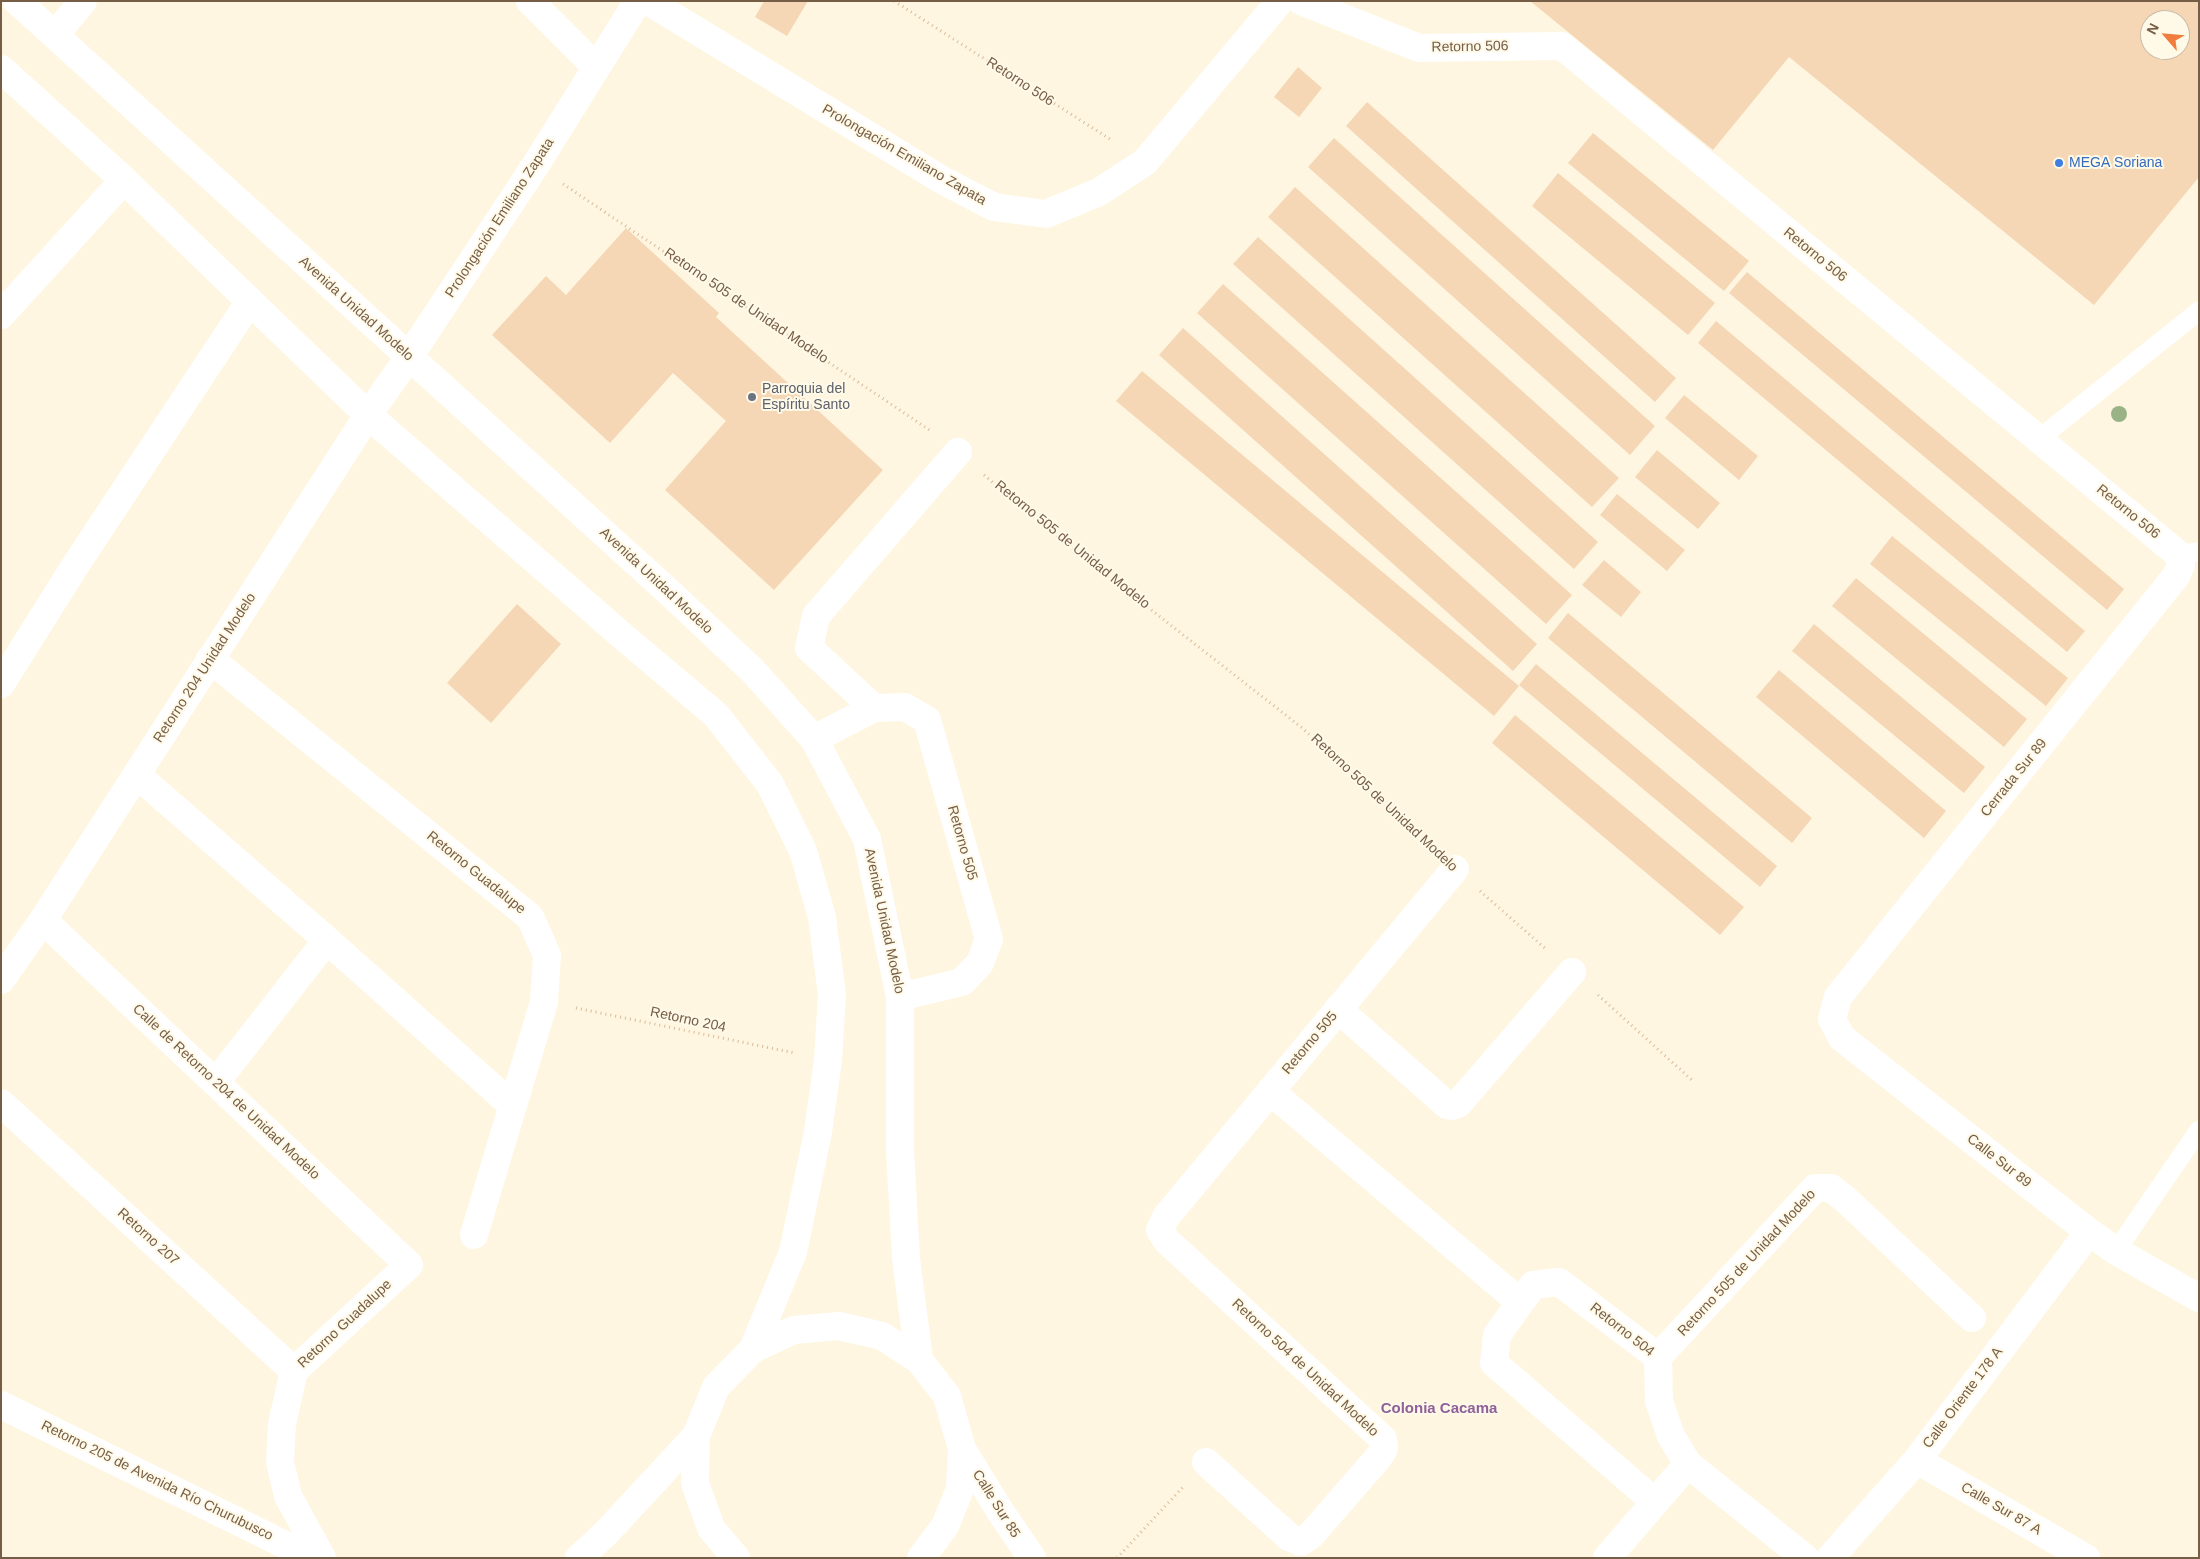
<!DOCTYPE html>
<html>
<head>
<meta charset="utf-8">
<style>
	body { margin:0 }
	#map { position:relative; width:2200px; height:1559px; overflow:hidden; background:#fef6e0; font-family:Helvetica,sans-serif }
	canvas { display:block }
	.frame { position:absolute; inset:0; border:2px solid #765d46; pointer-events:none }
	.north { position:absolute; left:2140px; top:10px; width:50px; height:50px; box-sizing:border-box; background:#fff9e8; border:1px solid #c8bba7; border-radius:50%; rotate:297deg; font-size:14px; font-weight:700; line-height:20px; text-align:center; color:#765d46 }
	.north::after { content:''; display:block; margin:auto; width:18px; height:22px; background:#f07d3d; clip-path:polygon(50% 0,100% 100%,50% 72%,0 100%) }
</style>
</head>
<body>
<div id="map">
<canvas width="2200" height="1559"></canvas>
<div class="frame"></div>
<div class="north">N</div>
</div>
<script>
const ctx = document.querySelector('canvas').getContext('2d');
ctx.lineJoin = 'round';
function fillPath(path, color) { ctx.fillStyle = color; ctx.fill(path, 'evenodd'); }
const poly = rows => new Path2D(rows.map(r => 'M' + r).join(''));
function strokePath(path, color, width, dash) { ctx.strokeStyle = color; ctx.lineWidth = width; ctx.lineCap = dash ? 'butt' : 'round'; ctx.setLineDash(dash || []); ctx.stroke(path); }
function drawText(font, color, halo, rows, align = 'center') {
  ctx.font = font + ' Helvetica,sans-serif'; ctx.lineWidth = 4; ctx.setLineDash([]); ctx.textBaseline = 'middle'; ctx.strokeStyle = halo; ctx.fillStyle = color; for (const [text, x, y, turn = 0] of rows) {
    ctx.save(); ctx.translate(x, y); ctx.rotate((+turn || 0) * Math.PI / 180); ctx.textAlign = isNaN(turn) ? turn : align; if (halo) ctx.strokeText(text, 0, 0); ctx.fillText(text, 0, 0); ctx.restore();
  }
}
const building = poly([
	[764,1,808,1,787,36,755,17],
	[1530,1,2199,1,2199,177,2094,305,1789,57,1713,150],
	[2150,20,2180,20,2180,50,2150,50],
	[1298,67,1322,88,1299,117,1274,97],
	[1367,102,1676,378,1655,402,1346,126],
	[1593,133,1749,261,1724,291,1568,163],
	[1334,138,1655,426,1630,455,1308,167],
	[1558,173,1715,303,1688,335,1532,206],
	[1295,187,1619,478,1592,507,1268,217],
	[626,228,719,313,716,317,883,470,774,590,665,490,726,421,673,373,610,443,492,335,546,276,566,295],
	[1258,237,1598,542,1574,569,1233,264],
	[1747,272,2124,589,2107,610,1729,293],
	[1223,284,1572,595,1546,624,1197,313],
	[1716,321,2085,631,2067,652,1698,343],
	[1183,328,1537,644,1513,671,1159,355],
	[1142,371,1519,686,1494,716,1116,401],
	[1684,395,1758,456,1739,480,1665,418],
	[1657,450,1720,503,1698,529,1635,477],
	[1617,494,1685,550,1667,571,1600,515],
	[1892,536,2068,678,2046,706,1870,564],
	[1604,560,1641,592,1621,617,1582,585],
	[1856,578,2027,719,2004,747,1832,606],
	[517,604,561,644,491,723,447,683],
	[1568,613,1812,818,1792,843,1548,638],
	[1814,624,1985,767,1964,793,1792,651],
	[1536,664,1777,866,1760,887,1519,685],
	[1779,670,1946,811,1924,838,1756,697],
	[1515,715,1744,907,1720,935,1492,743]
]);
const path = poly([
	[894,1,1113,141],
	[563,184,931,431],
	[984,475,1058,537,1301,727,1431,847],
	[1480,891,1547,950],
	[1598,995,1693,1081],
	[576,1008,795,1053],
	[1117,1558,1183,1487]
]);
const lane = poly([
	[2039,439,2199,311],
	[2178,554,2199,552],
	[2116,1251,2199,1130]
]);
const street = poly([
	[530,1,596,67],
	[648,1,942,180,994,207,1046,214,1099,192,1145,162,1280,1],
	[1301,1,1419,48,1562,46,2178,554,2181,565,2176,576,1838,997,1832,1019,1842,1038,2089,1232,2116,1251,2199,1298],
	[55,35,83,1],
	[1,315,124,180],
	[210,659,530,917,547,955,544,1002,474,1235],
	[1,684,75,566,250,301],
	[874,708,809,648,816,616,958,452],
	[814,739,874,708,905,707,927,720,989,939,980,963,962,982,900,997],
	[137,775,327,940,513,1106],
	[43,920,409,1265,294,1371,282,1424,280,1462,288,1496,322,1558],
	[1,980,43,920,368,415],
	[1338,1009,1447,1105,1452,1106,1458,1104,1572,972],
	[216,1082,327,940],
	[1270,1091,1520,1302],
	[1,1103,294,1371],
	[1658,1357,1815,1188,1831,1188,1845,1199,1972,1318],
	[1658,1357,1659,1401,1671,1436,1688,1464,1805,1558],
	[1,1405,312,1558],
	[1917,1460,2086,1558],
	[1206,1462,1289,1537,1301,1542,1311,1535,1378,1458,1384,1449,1383,1439,1167,1241,1160,1230,1166,1217,1455,869],
	[1655,1502,1494,1363,1497,1335,1533,1285,1559,1282,1658,1357],
	[1607,1558,1688,1464],
	[1830,1558,1917,1460,2089,1232]
]);
const secondary = poly([
	[17,1,671,594,753,671,814,739,867,839,900,997,900,1150,906,1258,919,1360],
	[1,69,124,180,368,415,626,639,716,715,770,784,803,851,822,917,832,995,828,1060,818,1132,793,1252,753,1349],
	[368,415,409,357,535,166,638,1],
	[962,1449,1000,1511,1032,1558],
	[579,1558,606,1533,696,1436],
	[736,1558,711,1528,695,1483,696,1436,716,1387,753,1349,794,1330,839,1326,882,1336,919,1360,947,1396,962,1449,960,1489,945,1526,921,1558]
]);
const trees = [
	[2119,414]
];
const markers = [
	[2059,163,5,"#3f7fe0"],
	[752,397,5,"#6b7280"]
];
const streetNames = [
	["Retorno 506",1470,47,-1],
	["Retorno 506",1020,82,33],
	["Prolongación Emiliano Zapata",904,155,30],
	["Prolongación Emiliano Zapata",500,218,-57],
	["Retorno 506",1815,255,39],
	["Retorno 505 de Unidad Modelo",746,306,34],
	["Avenida Unidad Modelo",356,309,42],
	["Retorno 506",2128,512,39],
	["Retorno 505 de Unidad Modelo",1072,545,39],
	["Avenida Unidad Modelo",656,581,43],
	["Retorno 204 Unidad Modelo",205,668,-57],
	["Cerrada Sur 89",2014,778,-51],
	["Retorno 505 de Unidad Modelo",1384,803,43],
	["Retorno 505",962,843,74],
	["Retorno Guadalupe",476,873,39],
	["Avenida Unidad Modelo",884,921,78],
	["Retorno 204",688,1020,12],
	["Retorno 505",1310,1043,-50],
	["Calle de Retorno 204 de Unidad Modelo",226,1092,43],
	["Calle Sur 89",1999,1161,38],
	["Retorno 207",148,1237,42],
	["Retorno 505 de Unidad Modelo",1747,1263,-47],
	["Retorno Guadalupe",345,1324,-43],
	["Retorno 504",1622,1330,38],
	["Retorno 504 de Unidad Modelo",1305,1368,43],
	["Calle Oriente 178 A",1963,1398,-53],
	["Retorno 205 de Avenida Río Churubusco",157,1481,26],
	["Calle Sur 85",996,1504,58],
	["Calle Sur 87 A",2001,1509,30]
];
const shopNames = [
	["MEGA Soriana",2069,163]
];
const worshipNames = [
	["Parroquia del",762,389],
	["Espíritu Santo",762,405]
];
const neighbourhoodNames = [
	["Colonia Cacama",1439,1409]
];
fillPath(building, '#f5d7b6');
strokePath(path, '#d9bb9a', 3, [1, 4]);
strokePath(lane, '#fff', 19);
strokePath(street, '#fff', 28);
strokePath(secondary, '#fff', 28);
ctx.fillStyle = '#9ab386';
for (const [x, y] of trees) { ctx.beginPath(); ctx.arc(x, y, 8, 0, 2 * Math.PI); ctx.fill(); }
for (const [x, y, r, color] of markers) { const dot = new Path2D(); dot.arc(x, y, r, 0, 2 * Math.PI); ctx.fillStyle = color; ctx.fill(dot); strokePath(dot, '#fff9e8', 2); }
drawText('14px', '#765d46', '#fff9e8', streetNames);
drawText('14px', '#366cbe', '#fff9e8', shopNames, 'left');
drawText('14px', '#5b616d', '#fff9e8', worshipNames, 'left');
drawText('bold 15px', '#8e619a', '#fff9e8', neighbourhoodNames);
</script>
</body>
</html>
